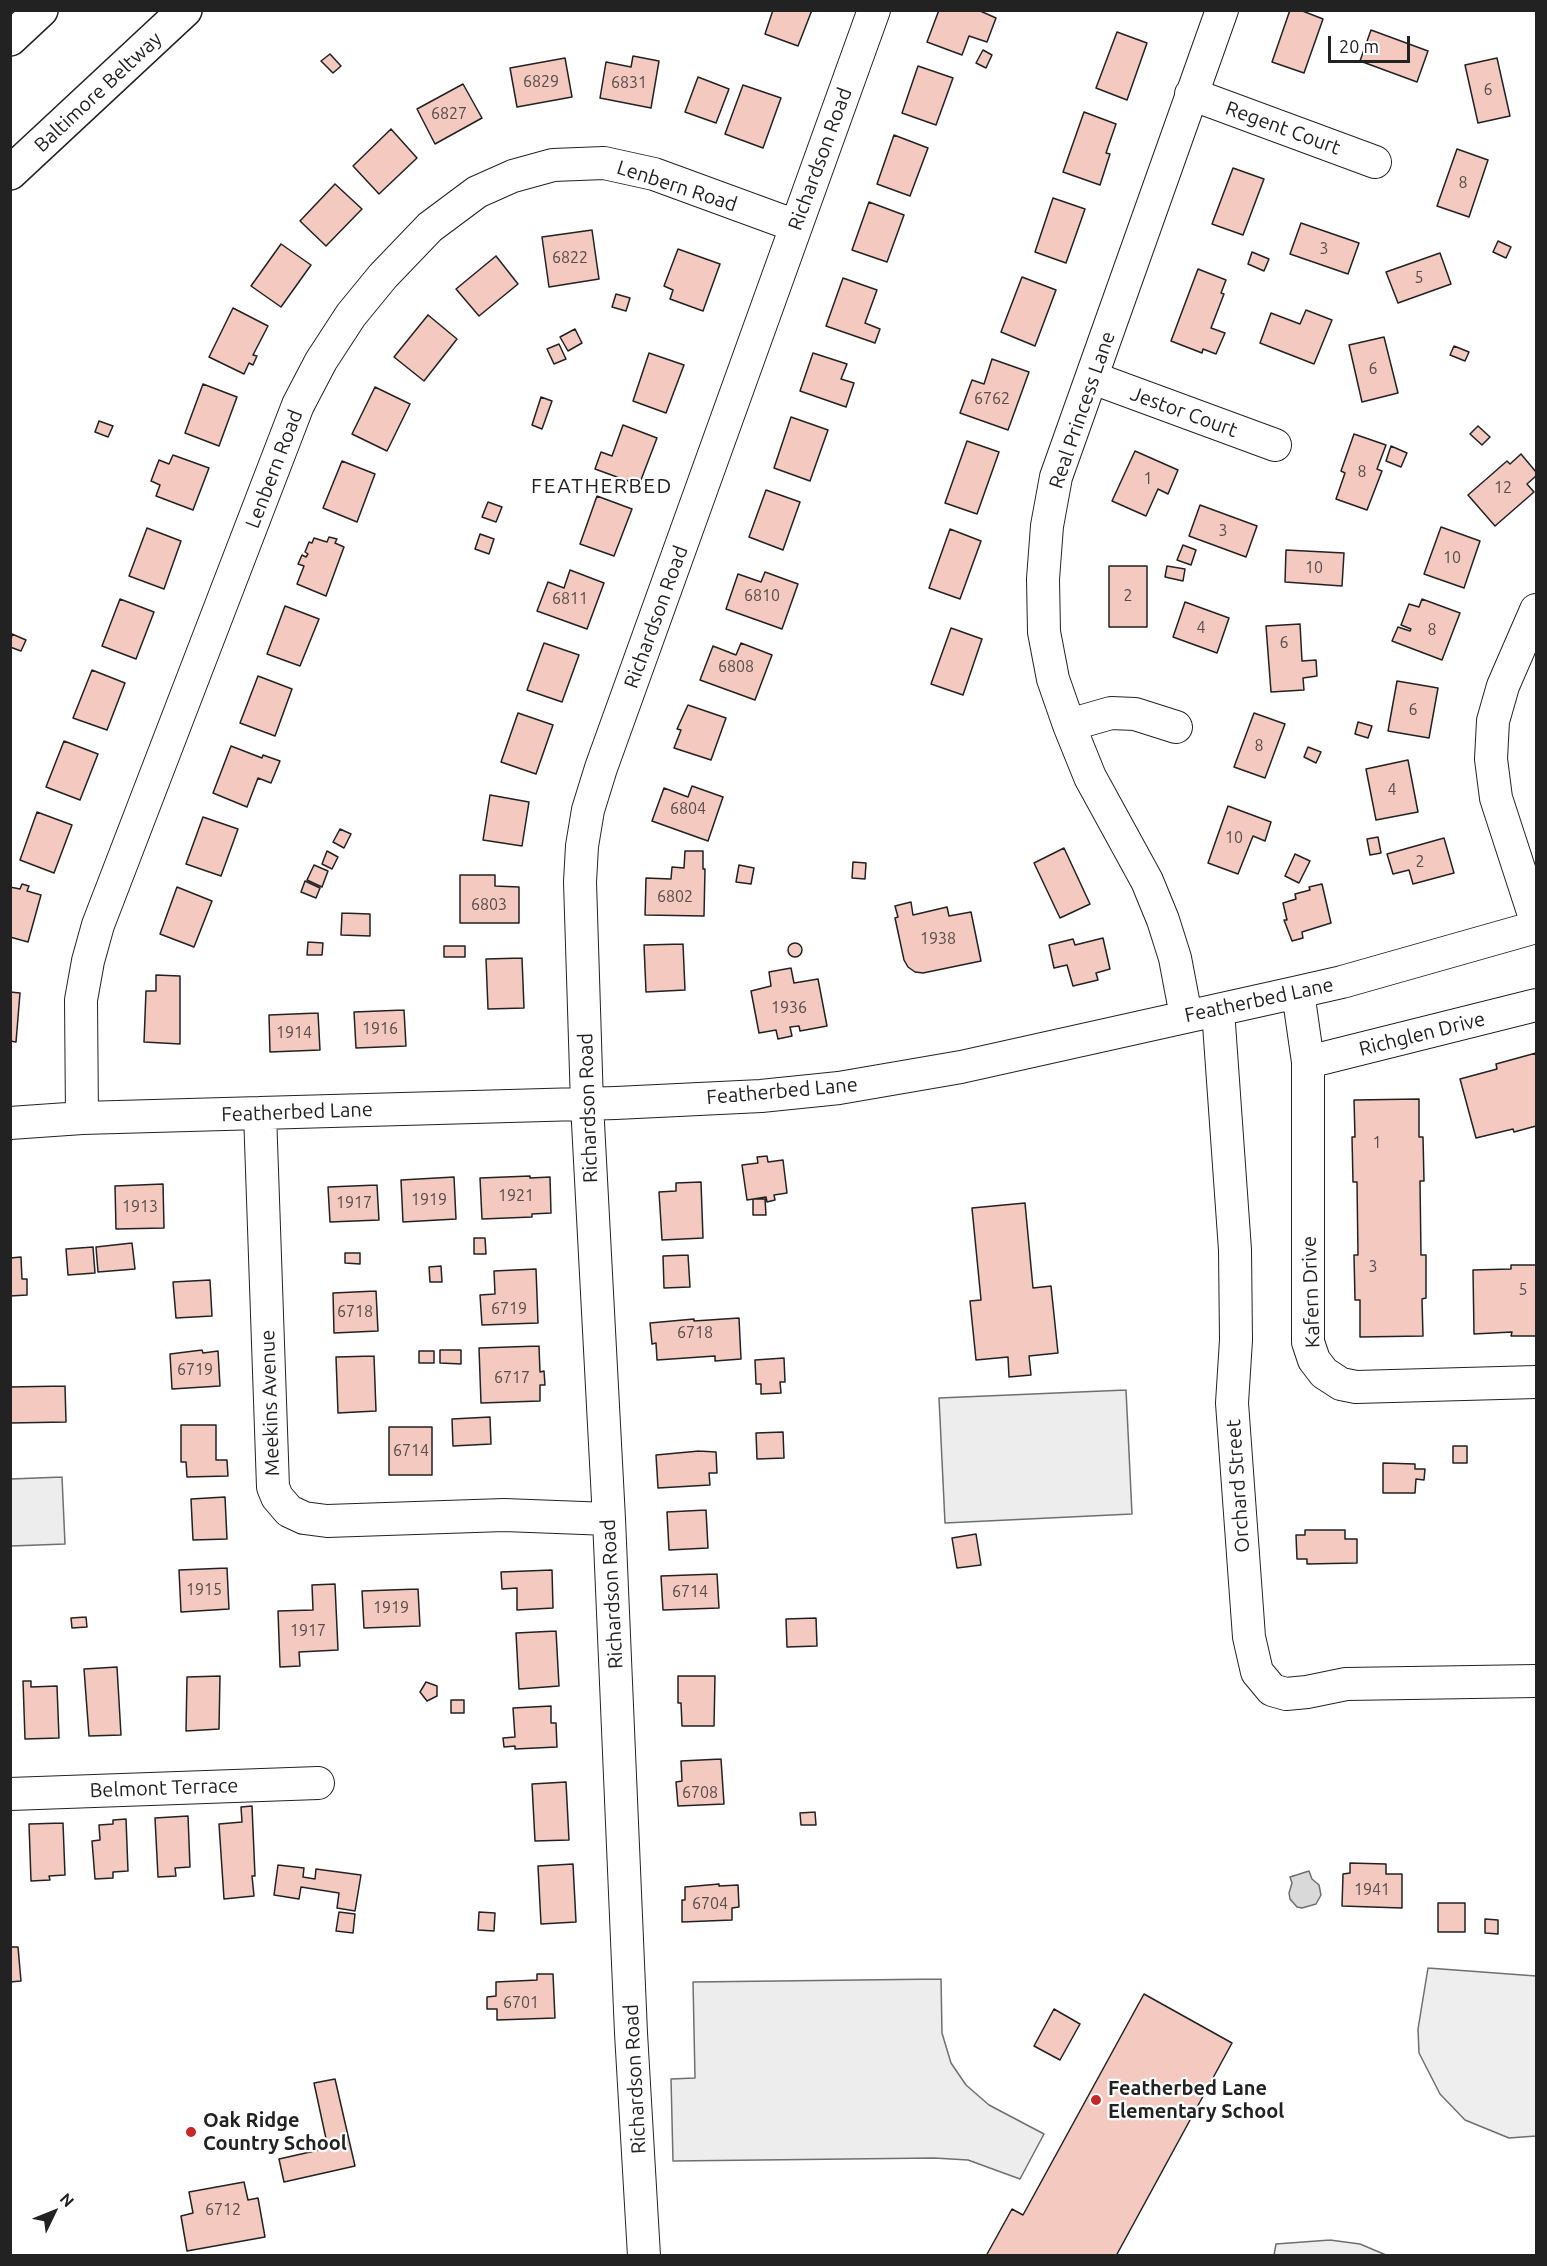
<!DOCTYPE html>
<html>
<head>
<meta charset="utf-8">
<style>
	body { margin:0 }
	#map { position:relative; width:1547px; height:2266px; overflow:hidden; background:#fff; font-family:Ubuntu,sans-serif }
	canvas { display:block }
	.frame { position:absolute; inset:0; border:12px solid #222; pointer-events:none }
	.north { position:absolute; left:24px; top:2182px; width:60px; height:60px; -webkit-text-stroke:4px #fff; paint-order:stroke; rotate:47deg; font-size:16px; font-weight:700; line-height:24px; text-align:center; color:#222 }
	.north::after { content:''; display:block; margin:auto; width:21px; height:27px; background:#222; clip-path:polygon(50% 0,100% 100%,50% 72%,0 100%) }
	.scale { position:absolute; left:1328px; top:36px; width:82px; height:27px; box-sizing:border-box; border:3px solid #222; border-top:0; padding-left:8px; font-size:18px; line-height:21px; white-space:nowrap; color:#222; -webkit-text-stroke:4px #fff; paint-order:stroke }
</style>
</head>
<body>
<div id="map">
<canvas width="1547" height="2266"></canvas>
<div class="frame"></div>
<div class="north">N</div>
<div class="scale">20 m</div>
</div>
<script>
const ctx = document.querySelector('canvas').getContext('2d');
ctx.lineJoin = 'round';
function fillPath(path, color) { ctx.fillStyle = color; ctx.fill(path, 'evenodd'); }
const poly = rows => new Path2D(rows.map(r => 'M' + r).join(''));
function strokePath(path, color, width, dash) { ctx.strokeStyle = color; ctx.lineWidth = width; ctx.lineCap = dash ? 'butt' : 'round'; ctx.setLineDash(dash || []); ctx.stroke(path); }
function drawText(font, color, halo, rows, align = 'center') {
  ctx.font = font + ' Ubuntu,sans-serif'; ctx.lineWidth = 4.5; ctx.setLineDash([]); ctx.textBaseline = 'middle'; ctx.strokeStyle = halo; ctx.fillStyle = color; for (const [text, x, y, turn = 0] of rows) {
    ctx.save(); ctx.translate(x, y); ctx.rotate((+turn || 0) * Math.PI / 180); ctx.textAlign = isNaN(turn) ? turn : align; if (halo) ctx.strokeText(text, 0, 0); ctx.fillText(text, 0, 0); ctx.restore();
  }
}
const green = poly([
	[1428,1968,1536,1976,1536,2136,1509,2138,1465,2120,1440,2094,1419,2053,1418,2029,1428,1968],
	[1330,2240,1360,2244,1386,2255,1274,2255,1276,2244,1330,2240]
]);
const parking = poly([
	[1126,1390,1132,1514,945,1523,939,1398,1126,1390],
	[62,1477,65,1544,11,1546,11,1479,62,1477],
	[941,1979,942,2033,951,2063,966,2085,989,2105,1044,2134,1020,2179,968,2160,934,2158,673,2161,671,2079,695,2078,693,1982,941,1979]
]);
const water = poly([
	[1309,1871,1312,1879,1319,1885,1321,1895,1316,1904,1302,1908,1297,1907,1290,1899,1289,1893,1292,1883,1290,1877,1309,1871]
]);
const building = poly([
	[773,10,812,10,798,46,765,34,773,10],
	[939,10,978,10,996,18,987,42,969,36,962,55,927,42,939,10],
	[1290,10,1300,10,1323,19,1304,73,1272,62,1290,10],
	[1371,30,1428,51,1417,82,1360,61,1371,30],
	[1117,32,1147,43,1127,100,1096,88,1117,32],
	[983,50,992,55,986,68,976,63,983,50],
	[330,54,341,66,333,73,321,61,330,54],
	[633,56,659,61,651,108,600,98,606,62,631,67,633,56],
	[565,58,572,97,517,107,510,68,565,58],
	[1497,58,1510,116,1478,123,1465,65,1497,58],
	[918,66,953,78,936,125,902,113,918,66],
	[698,77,729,89,716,123,685,112,698,77],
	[463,84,482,118,435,144,417,109,463,84],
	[743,85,781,98,763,148,725,134,743,85],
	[1084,112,1116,124,1106,153,1110,154,1100,185,1063,172,1084,112],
	[391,129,417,158,379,194,353,166,391,129],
	[894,135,928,148,910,196,877,184,894,135],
	[1457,149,1488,160,1469,217,1437,206,1457,149],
	[1233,168,1264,179,1243,235,1212,224,1233,168],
	[335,184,362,209,326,246,300,221,335,184],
	[1053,198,1085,209,1066,263,1035,252,1053,198],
	[869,202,904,215,887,262,852,250,869,202],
	[1301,223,1359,243,1348,274,1290,254,1301,223],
	[592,230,599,279,549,287,542,237,592,230],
	[1498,241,1511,247,1506,258,1493,252,1498,241],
	[281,244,311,265,281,307,251,286,281,244],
	[678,249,720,264,703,311,670,299,673,290,664,286,678,249],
	[1252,252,1269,259,1264,271,1248,264,1252,252],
	[1440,253,1451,284,1398,303,1386,272,1440,253],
	[496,256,518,284,479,316,456,289,496,256],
	[1198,269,1226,280,1221,293,1224,294,1211,328,1225,333,1216,354,1203,349,1202,353,1171,341,1198,269],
	[1022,277,1056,290,1035,346,1001,332,1022,277],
	[843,278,877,290,865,323,880,329,875,343,826,326,843,278],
	[616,294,630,298,626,311,612,307,616,294],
	[233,308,268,326,253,355,257,356,253,365,249,363,244,374,209,357,233,308],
	[1306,310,1332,320,1314,364,1260,343,1271,313,1300,324,1306,310],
	[428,315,457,339,424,381,394,357,428,315],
	[575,329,582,343,568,351,560,337,575,329],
	[1384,337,1398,393,1362,402,1349,345,1384,337],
	[559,344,566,359,554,364,547,349,559,344],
	[1454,346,1469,352,1465,361,1450,355,1454,346],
	[649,353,684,365,666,413,633,401,649,353],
	[813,353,847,364,841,379,854,383,846,407,800,391,813,353],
	[992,359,1029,372,1008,430,960,413,972,380,984,384,992,359],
	[203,384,237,397,219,446,185,433,203,384],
	[375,387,410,404,387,451,352,434,375,387],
	[541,397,552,401,542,429,532,425,541,397],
	[791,417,828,430,810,481,774,468,791,417],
	[99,421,113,426,108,437,95,432,99,421],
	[623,425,657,438,639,485,595,469,601,452,612,456,623,425],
	[1478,426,1490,437,1482,445,1470,434,1478,426],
	[1354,434,1386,445,1377,469,1382,471,1367,510,1336,499,1345,473,1341,471,1354,434],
	[967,441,999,452,977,514,945,503,967,441],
	[1391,446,1407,453,1401,467,1386,461,1391,446],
	[1135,451,1178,470,1168,494,1158,489,1146,516,1112,501,1135,451],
	[1521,454,1536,472,1536,476,1527,484,1534,492,1495,526,1468,495,1507,461,1510,464,1521,454],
	[173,455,209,468,193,510,156,496,160,485,151,481,159,460,169,464,173,455],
	[342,461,375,474,357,522,323,508,342,461],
	[766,490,800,502,783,550,749,537,766,490],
	[597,496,632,509,614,556,580,544,597,496],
	[488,502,502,507,496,522,482,517,488,502],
	[1200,505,1257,526,1246,557,1189,536,1200,505],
	[1441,527,1480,541,1464,588,1424,574,1441,527],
	[147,528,181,541,164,589,129,576,147,528],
	[950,529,981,541,960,599,929,588,950,529],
	[480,534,494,539,489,554,475,549,480,534],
	[329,537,337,539,335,543,344,547,326,596,297,584,304,566,298,564,302,555,306,557,308,554,305,552,309,542,312,543,314,538,327,542,329,537],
	[1183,545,1196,550,1191,565,1177,560,1183,545],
	[1286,550,1344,553,1342,586,1285,582,1286,550],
	[1109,566,1147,566,1147,627,1109,627,1109,566],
	[1167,566,1185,569,1183,581,1165,577,1167,566],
	[570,570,604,583,587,629,537,611,548,582,564,588,570,570],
	[765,572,798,584,782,629,726,609,738,574,761,582,765,572],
	[120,599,154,612,136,659,102,646,120,599],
	[1422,599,1460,613,1442,660,1392,641,1398,627,1410,631,1411,629,1401,625,1409,604,1419,607,1422,599],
	[1185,602,1229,618,1217,653,1173,637,1185,602],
	[285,606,319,619,300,666,267,654,285,606],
	[1300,624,1302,661,1316,660,1317,676,1303,678,1304,690,1271,692,1266,626,1300,624],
	[951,628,982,639,963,695,931,684,951,628],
	[12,634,26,640,21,651,10,647,12,634],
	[544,643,579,655,562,702,527,690,544,643],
	[741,643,772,655,755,700,700,680,713,646,736,655,741,643],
	[92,670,125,683,107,730,73,718,92,670],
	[258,676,292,689,275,736,240,723,258,676],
	[1397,681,1438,688,1429,738,1388,731,1397,681],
	[688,705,726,718,711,760,674,748,681,730,677,729,688,705],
	[518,713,553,725,536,774,501,762,518,713],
	[1254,713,1285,724,1265,778,1234,767,1254,713],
	[1358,722,1372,726,1368,738,1355,734,1358,722],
	[64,741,98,754,80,800,46,787,64,741],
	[231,746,262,758,263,755,280,761,271,783,258,778,247,807,213,793,231,746],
	[1308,747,1321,752,1316,763,1304,757,1308,747],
	[1408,760,1418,812,1376,820,1366,769,1408,760],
	[692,786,723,797,708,841,652,821,664,788,688,797,692,786],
	[490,795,529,802,522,846,483,840,490,795],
	[1228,806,1271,822,1265,841,1253,836,1238,874,1208,863,1228,806],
	[37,812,72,825,54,873,20,860,37,812],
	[203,817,238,829,221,876,186,864,203,817],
	[340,829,351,834,344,848,333,842,340,829],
	[1378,837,1381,853,1370,855,1367,839,1378,837],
	[1444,838,1454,873,1413,884,1409,870,1393,874,1387,854,1444,838],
	[1064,848,1090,904,1060,918,1034,863,1064,848],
	[327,851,338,857,332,869,322,864,327,851],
	[685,851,703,851,703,869,705,869,704,916,645,915,646,878,671,879,672,867,684,868,685,851],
	[1295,854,1310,861,1299,883,1285,876,1295,854],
	[853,862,866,863,865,879,852,878,853,862],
	[314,865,328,871,322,887,307,880,314,865],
	[739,865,754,868,751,884,736,882,739,865],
	[460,875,495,875,495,886,519,887,519,923,460,923,460,875],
	[305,881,320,888,316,898,301,892,305,881],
	[22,884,29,886,27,891,41,895,28,942,10,937,10,887,20,889,22,884],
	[1322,884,1331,923,1302,932,1303,938,1292,941,1284,920,1287,920,1283,903,1296,899,1295,894,1310,890,1309,887,1322,884],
	[177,887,212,901,194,947,160,934,177,887],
	[911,902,913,915,947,907,949,916,971,912,981,961,923,973,915,972,908,967,904,960,895,918,898,917,895,906,911,902],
	[342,913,370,914,370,936,341,935,342,913],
	[1103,938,1110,969,1096,973,1098,980,1073,986,1067,965,1054,968,1049,945,1073,939,1075,945,1103,938],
	[308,942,323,943,322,955,307,955,308,942],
	'788 950a7 7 0 1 1 14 0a7 7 0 1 1-14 0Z',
	[683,944,685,990,646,992,644,945,683,944],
	[444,946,465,946,465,957,444,957,444,946],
	[522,958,524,1008,488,1009,486,959,522,958],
	[791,968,794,983,818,979,827,1026,800,1031,799,1026,790,1027,792,1036,778,1039,776,1030,759,1033,751,991,771,986,769,972,791,968],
	[156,975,180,976,180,1044,144,1042,146,991,156,991,156,975],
	[10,992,20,993,16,1042,10,1041,10,992],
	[404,1010,406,1046,356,1048,354,1012,404,1010],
	[318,1013,320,1050,270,1052,269,1015,318,1013],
	[1536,1053,1536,1126,1514,1132,1513,1129,1476,1138,1460,1079,1497,1069,1496,1064,1536,1053],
	[1419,1099,1419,1137,1423,1137,1424,1181,1420,1181,1421,1255,1426,1255,1426,1298,1422,1299,1423,1336,1360,1337,1360,1300,1355,1300,1354,1255,1358,1255,1357,1182,1353,1182,1352,1137,1355,1137,1354,1100,1419,1099],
	[767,1156,768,1162,783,1160,787,1193,774,1195,775,1200,767,1202,766,1197,747,1200,742,1165,758,1163,757,1157,767,1156],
	[530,1176,530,1178,550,1177,551,1213,532,1214,532,1217,482,1219,480,1178,530,1176],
	[454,1177,456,1219,403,1222,401,1180,454,1177],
	[701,1182,703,1238,662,1240,659,1192,676,1191,676,1183,701,1182],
	[163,1184,164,1228,116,1229,115,1186,163,1184],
	[377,1185,379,1220,330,1222,328,1187,377,1185],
	[753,1199,765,1199,766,1215,753,1215,753,1199],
	[1025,1203,1033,1288,1051,1286,1058,1353,1029,1356,1031,1375,1009,1377,1008,1357,976,1360,970,1301,981,1300,972,1208,1025,1203],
	[474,1238,485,1238,486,1254,474,1254,474,1238],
	[132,1243,135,1269,98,1272,96,1247,132,1243],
	[93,1247,95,1273,68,1275,66,1249,93,1247],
	[345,1253,360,1253,360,1264,345,1263,345,1253],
	[688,1255,690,1287,664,1288,663,1256,688,1255],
	[21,1257,22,1279,27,1279,27,1295,10,1296,10,1258,21,1257],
	[1511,1265,1536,1265,1536,1336,1511,1336,1512,1332,1474,1334,1473,1270,1511,1269,1511,1265],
	[441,1266,442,1282,430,1282,429,1267,441,1266],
	[536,1269,538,1323,482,1325,480,1295,495,1294,494,1271,536,1269],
	[210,1280,212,1316,176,1318,173,1282,210,1280],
	[376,1291,378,1331,334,1333,333,1293,376,1291],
	[739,1318,741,1359,715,1361,715,1356,657,1360,656,1343,652,1344,650,1323,694,1319,694,1321,739,1318],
	[539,1346,540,1372,544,1371,545,1385,540,1385,540,1401,481,1403,479,1348,539,1346],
	[202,1350,203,1353,218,1351,220,1386,172,1389,170,1354,202,1350],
	[440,1350,461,1350,461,1364,440,1363,440,1350],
	[419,1351,434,1351,434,1363,419,1363,419,1351],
	[374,1356,376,1411,338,1413,336,1357,374,1356],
	[784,1358,785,1382,780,1382,781,1393,761,1394,761,1384,756,1384,755,1360,784,1358],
	[65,1386,66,1422,10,1423,10,1387,65,1386],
	[490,1417,491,1444,453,1446,452,1419,490,1417],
	[181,1425,216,1425,216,1460,227,1460,228,1476,187,1477,186,1462,181,1462,181,1425],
	[389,1427,432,1427,432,1475,389,1475,389,1427],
	[783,1432,784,1458,757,1459,756,1433,783,1432],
	[1453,1446,1467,1446,1467,1463,1453,1463,1453,1446],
	[699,1451,716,1452,717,1473,709,1473,710,1485,658,1488,656,1455,699,1451],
	[1383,1463,1415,1464,1415,1469,1425,1469,1424,1480,1416,1479,1415,1493,1383,1493,1383,1463],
	[225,1497,227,1539,193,1540,191,1499,225,1497],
	[706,1510,708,1548,669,1550,667,1512,706,1510],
	[1305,1530,1345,1530,1345,1539,1357,1539,1357,1563,1307,1564,1307,1559,1297,1559,1296,1535,1305,1535,1305,1530],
	[976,1534,981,1565,957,1568,952,1538,976,1534],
	[227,1568,229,1609,181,1612,179,1570,227,1568],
	[552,1570,553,1608,517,1610,517,1588,502,1589,501,1572,552,1570],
	[717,1574,719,1608,663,1610,661,1576,717,1574],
	[335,1584,338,1650,299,1652,300,1666,280,1667,278,1611,313,1610,312,1585,335,1584],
	[418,1589,420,1626,364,1628,362,1591,418,1589],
	[86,1617,87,1627,72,1628,71,1618,86,1617],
	[816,1618,817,1646,787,1647,786,1619,816,1618],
	[556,1631,559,1686,519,1689,516,1633,556,1631],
	[117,1667,121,1735,89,1736,84,1669,117,1667],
	[220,1676,219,1729,186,1731,187,1677,220,1676],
	[678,1676,715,1676,714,1726,682,1726,681,1703,678,1703,678,1676],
	[23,1681,31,1681,31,1687,57,1686,59,1738,25,1739,23,1681],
	[426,1682,437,1686,437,1696,427,1701,420,1692,426,1682],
	[451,1700,464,1700,464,1713,451,1713,451,1700],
	[551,1706,551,1723,556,1723,557,1747,515,1749,515,1746,504,1747,503,1738,515,1737,513,1708,551,1706],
	[721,1759,724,1804,678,1806,676,1782,682,1781,681,1761,721,1759],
	[566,1782,569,1840,535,1841,532,1784,566,1782],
	[252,1806,255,1876,252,1876,254,1896,224,1899,219,1824,242,1822,241,1807,252,1806],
	[815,1812,816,1825,801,1825,800,1813,815,1812],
	[188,1816,190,1867,175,1868,176,1876,158,1877,155,1818,188,1816],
	[126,1819,128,1871,113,1872,113,1878,95,1879,92,1841,100,1840,99,1825,113,1824,113,1820,126,1819],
	[63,1823,65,1875,49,1876,50,1880,31,1881,29,1824,63,1823],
	[1350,1863,1386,1864,1386,1874,1402,1874,1402,1908,1342,1906,1343,1874,1350,1873,1350,1863],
	[573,1864,576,1922,541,1924,538,1866,573,1864],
	[278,1865,304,1868,303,1877,315,1879,316,1869,361,1875,355,1911,337,1908,339,1893,301,1887,299,1899,274,1895,278,1865],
	[719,1884,719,1886,738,1885,739,1907,732,1908,732,1920,682,1922,682,1900,685,1900,685,1887,719,1884],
	[1438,1903,1465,1903,1465,1932,1438,1932,1438,1903],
	[339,1912,355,1914,353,1933,336,1931,339,1912],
	[479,1912,495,1913,494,1931,478,1930,479,1912],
	[1485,1919,1498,1920,1498,1934,1485,1933,1485,1919],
	[10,1947,18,1947,21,1981,10,1982,10,1947],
	[537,1974,553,1974,555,2018,497,2020,497,2009,487,2009,487,1997,496,1996,496,1982,537,1980,537,1974],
	[1144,1994,1232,2043,1116,2256,986,2256,1012,2209,1023,2215,1144,1994],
	[1054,2009,1080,2024,1060,2060,1034,2046,1054,2009],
	[335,2079,355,2166,284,2182,279,2159,328,2148,314,2083,335,2079],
	[244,2182,248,2200,258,2198,265,2237,187,2251,181,2216,193,2213,189,2192,244,2182]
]);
const minor = poly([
	[1191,94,1375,162],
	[1093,378,1275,445],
	[1536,610,1503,686,1493,721,1491,759,1496,798,1536,921],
	[1069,725,1111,713,1135,714,1176,727],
	[1298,992,1308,1062,1308,1342,1314,1360,1324,1373,1341,1384,1356,1387,1536,1382],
	[1218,1010,1235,1250,1236,1340,1232,1403,1249,1637,1257,1672,1272,1690,1286,1694,1307,1692,1346,1684,1536,1681],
	[1186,1016,1175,958,1163,920,1147,881,1090,777,1069,725,1053,679,1044,632,1043,579,1047,526,1056,477,1222,10],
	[1308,1062,1536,1005],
	[260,1113,273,1487,277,1497,289,1511,304,1518,327,1521,504,1515,609,1519],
	[82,1118,81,1000,88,961,98,925,298,405,321,361,351,315,383,276,430,227,477,192,513,176,553,165,604,163,654,174,796,226],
	[10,1123,82,1118,616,1103,761,1096,839,1088,961,1067,1298,992,1342,982,1536,927],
	[10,1794,318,1783],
	[644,2256,631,2033,609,1519,587,1104,580,882,582,846,588,810,601,768,874,10]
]);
const highway = poly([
	[10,39,41,10],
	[10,173,185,10]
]);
const markers = [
	[1096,2100,6,"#c62828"],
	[191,2132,6,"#c62828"]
];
const numberNames = [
	["6829",541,82],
	["6831",629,83],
	["6",1488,90],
	["6827",449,114],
	["8",1463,183],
	["3",1324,249],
	["6822",570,258],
	["5",1419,278],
	["6",1373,369],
	["6762",992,399],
	["8",1362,472],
	["1",1148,479],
	["12",1503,488],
	["3",1223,531],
	["10",1452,558],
	["10",1314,568],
	["6810",762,596],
	["2",1128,596],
	["6811",570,599],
	["4",1201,628],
	["8",1432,630],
	["6",1284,643],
	["6808",736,667],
	["6",1413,710],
	["8",1259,746],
	["4",1392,790],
	["6804",688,809],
	["10",1234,838],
	["2",1420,862],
	["6802",675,897],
	["6803",489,905],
	["1938",938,939],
	["1936",789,1008],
	["1916",380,1029],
	["1914",294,1033],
	["1",1377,1143],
	["1921",516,1196],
	["1919",429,1200],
	["1917",354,1203],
	["1913",140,1207],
	["3",1373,1267],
	["5",1523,1290],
	["6719",509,1309],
	["6718",355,1312],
	["6718",695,1333],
	["6719",195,1370],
	["6717",512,1378],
	["6714",411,1451],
	["1915",204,1590],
	["6714",690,1592],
	["1919",391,1608],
	["1917",308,1631],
	["6708",700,1793],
	["1941",1372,1890],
	["6704",710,1904],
	["6701",521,2003],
	["6712",223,2210]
];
const streetNames = [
	["Baltimore Beltway",98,92,-43],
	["Regent Court",1283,128,20],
	["Richardson Road",820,159,-70],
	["Lenbern Road",677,186,18],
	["Real Princess Lane",1082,410,-71],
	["Jestor Court",1184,412,20],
	["Lenbern Road",274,469,-69],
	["Richardson Road",656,617,-70],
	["Featherbed Lane",1259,1000,-12],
	["Richglen Drive",1422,1034,-14],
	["Featherbed Lane",782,1091,-5],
	["Richardson Road",588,1108,-92],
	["Featherbed Lane",297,1112,-2],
	["Kafern Drive",1311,1292,-92],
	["Meekins Avenue",270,1403,-92],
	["Orchard Street",1238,1486,-94],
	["Richardson Road",612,1594,-93],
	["Belmont Terrace",164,1788,-2],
	["Richardson Road",635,2079,-93]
];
const poiNames = [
	["Featherbed Lane",1108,2088],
	["Elementary School",1108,2111],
	["Oak Ridge",203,2120],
	["Country School",203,2143]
];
const neighbourhoodNames = [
	["FEATHERBED",602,486]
];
fillPath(green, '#eee');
strokePath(green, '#6f6f6f', 1.5);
fillPath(parking, '#ededed');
strokePath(parking, '#6f6f6f', 1.5);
fillPath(water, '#d9d9d9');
strokePath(water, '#6f6f6f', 1.5);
fillPath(building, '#f3c9c0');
strokePath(building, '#222', 1.5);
strokePath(minor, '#222', 34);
strokePath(highway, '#222', 36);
strokePath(minor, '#fff', 32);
strokePath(highway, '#fff', 33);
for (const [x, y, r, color] of markers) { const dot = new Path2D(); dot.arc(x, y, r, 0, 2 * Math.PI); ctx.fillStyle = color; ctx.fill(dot); strokePath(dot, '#fff', 2); }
drawText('16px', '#564c4a', null, numberNames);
drawText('20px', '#222', '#fff', streetNames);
drawText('bold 20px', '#222', '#fff', poiNames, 'left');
ctx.letterSpacing = '1.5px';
drawText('21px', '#222', '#fff', neighbourhoodNames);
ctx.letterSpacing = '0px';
</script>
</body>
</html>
